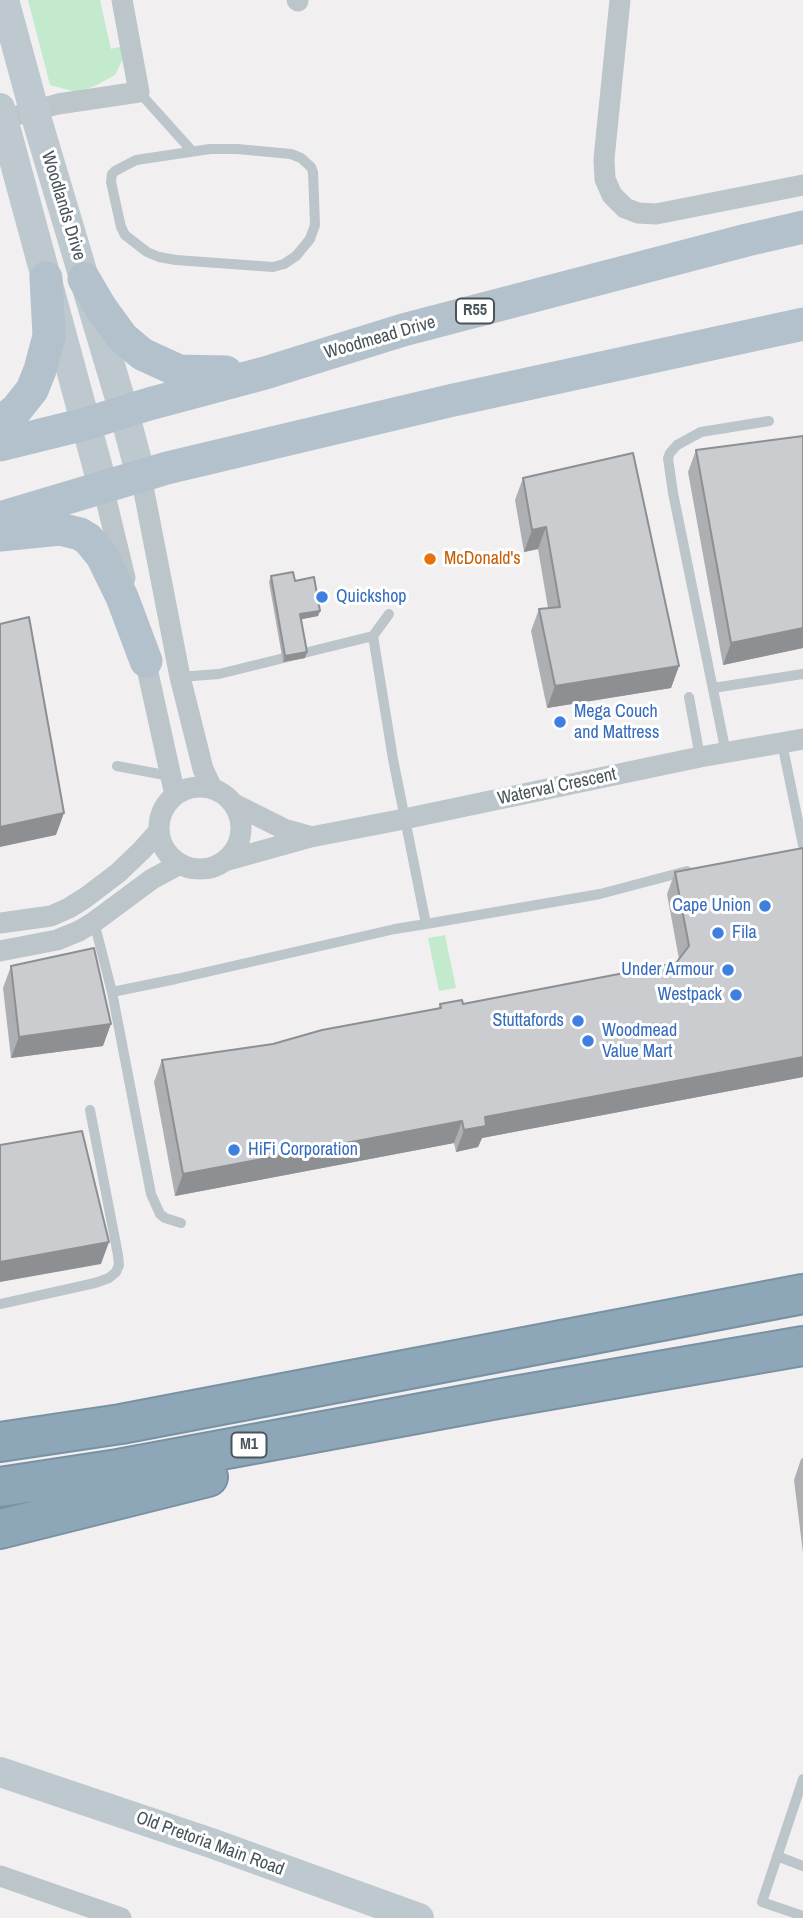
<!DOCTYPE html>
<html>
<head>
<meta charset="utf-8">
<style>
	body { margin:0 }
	canvas { display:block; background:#f1eff0 }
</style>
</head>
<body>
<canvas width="803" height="1918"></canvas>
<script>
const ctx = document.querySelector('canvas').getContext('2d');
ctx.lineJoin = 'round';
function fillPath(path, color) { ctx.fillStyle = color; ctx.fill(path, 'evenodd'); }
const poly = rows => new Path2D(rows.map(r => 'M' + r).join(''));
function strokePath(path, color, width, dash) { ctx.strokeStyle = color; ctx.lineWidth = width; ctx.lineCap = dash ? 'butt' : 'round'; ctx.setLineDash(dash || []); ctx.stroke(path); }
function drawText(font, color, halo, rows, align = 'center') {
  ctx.font = font + ' "Archivo Narrow",sans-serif'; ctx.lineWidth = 6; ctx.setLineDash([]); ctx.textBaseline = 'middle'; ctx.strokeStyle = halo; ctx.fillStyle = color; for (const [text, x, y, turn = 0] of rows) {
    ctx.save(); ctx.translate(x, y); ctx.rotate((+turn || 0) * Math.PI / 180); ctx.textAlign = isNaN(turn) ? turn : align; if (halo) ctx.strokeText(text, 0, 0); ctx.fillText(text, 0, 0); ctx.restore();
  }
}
const green = poly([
	[28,0,100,0,111,49,126,45,125,55,115,75,95,86,76,92,50,85],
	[445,935,456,988,439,991,428,938]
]);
const service = poly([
	[139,92,192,151],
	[210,149,237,149,291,154,301,158,311,167,313,172,315,225,310,239,296,256,284,264,273,267,176,260,159,257,147,252,125,235,121,227,111,182,112,174,115,171,136,160,210,149],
	[389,614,373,636,393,759,426,924,600,894,687,871],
	[180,677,219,674,373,636],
	[713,688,803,674],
	[689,697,700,757],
	[782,743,803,845],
	[726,753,673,493,668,458,670,453,677,445,701,432,769,421],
	[117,766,170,776],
	[94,922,112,992,176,979,395,929,426,924],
	[112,992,151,1194,160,1214,165,1218,181,1223],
	[0,1304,95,1283,109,1278,116,1272,119,1265,118,1255,90,1110],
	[803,1779,762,1902,803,1916],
	[777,1856,803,1866]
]);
const minor = poly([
	[297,0,298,1],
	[620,0,604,159,605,179,612,195,625,208,638,213,656,214,803,185],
	[22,114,58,104,139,92,122,0],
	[141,476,180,677,203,769,212,788],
	[103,487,125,578],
	[143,650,175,795],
	'159 828a41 41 0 1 1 82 0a41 41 0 1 1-82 0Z',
	[234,804,284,829,309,836],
	[225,861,311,837,404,819,700,757,803,739],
	[0,923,51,916,69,908,85,898,118,873,142,850,159,831],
	[0,951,57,940,79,931,94,922,152,879,180,864],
	[0,1876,121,1918]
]);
const secondary = poly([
	[4,0,34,110,124,412,141,476],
	[0,108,103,487],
	[0,1772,211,1843,419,1918]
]);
const primary = poly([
	[84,279,101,308,122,337,142,354,179,371,226,372],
	[0,422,16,410,32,390,40,370,49,336,46,278],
	[0,445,85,424,149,404,265,373,403,330,747,240,803,227],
	[0,518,167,468,449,401,803,324],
	[0,535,60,529,80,534,88,539,102,556,122,597,146,661]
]);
const motorway = poly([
	[0,1442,121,1424,803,1294],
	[0,1487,118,1469,497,1399,803,1346],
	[0,1529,208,1477]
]);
const wall = poly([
	[803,436,803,648,723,665,688,472,696,450],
	[523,478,679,666,671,688,547,708,531,631,539,609,548,608,538,549,524,552,515,500],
	[271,576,295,581,320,611,318,616,301,619,307,652,305,658,283,662,269,582],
	[675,872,803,1077,482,1138,478,1147,456,1152,454,1143,175,1196,154,1082,162,1060,273,1044,439,1008,440,1004,463,1004,676,963,679,959,667,894],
	[11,966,103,1046,11,1058,3,988],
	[803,1458,803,1553,794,1480,801,1459]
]);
const shadedWall = poly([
	[546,527,538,549,524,552,532,530],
	[320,611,318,616,298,620,300,614],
	[803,628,803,648,723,665,731,643],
	[307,652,305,658,283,662,285,656],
	[679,666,671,688,547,708,555,686],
	[64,813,56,835,0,847,0,827],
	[111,1024,103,1046,11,1058,19,1037],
	[803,1057,803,1077,482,1138,478,1147,456,1152,464,1130,485,1117],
	[462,1121,454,1143,175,1196,183,1174],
	[109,1242,101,1264,0,1282,0,1262]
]);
const building = poly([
	[803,436,803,628,731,643,696,450,803,436],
	[633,453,679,666,555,686,539,609,560,607,546,527,532,530,523,478,633,453],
	[293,572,295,581,314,577,320,611,300,614,307,652,285,656,271,576,293,572],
	[29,617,64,813,0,827,0,624,29,617],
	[803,848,803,1057,485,1117,486,1126,464,1130,462,1121,183,1174,162,1060,273,1044,322,1030,441,1008,440,1004,462,1000,463,1004,676,963,689,946,675,872,803,848],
	[94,948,111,1024,19,1037,11,966,94,948],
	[82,1131,109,1242,0,1262,0,1145,82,1131]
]);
const markers = [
	[430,559,7,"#e8710a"],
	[322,597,7,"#3f7fe0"],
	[560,722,7,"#3f7fe0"],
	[765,906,7,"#3f7fe0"],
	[718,933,7,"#3f7fe0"],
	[728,970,7,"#3f7fe0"],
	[736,995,7,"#3f7fe0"],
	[578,1021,7,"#3f7fe0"],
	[588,1041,7,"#3f7fe0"],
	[234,1150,7,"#3f7fe0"]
];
const shields = [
	[475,311,38],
	[249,1445,35]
];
const shieldNames = [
	["R55",475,311],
	["M1",249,1445]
];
const streetNames = [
	["Woodlands Drive",63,206,73],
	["Woodmead Drive",380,338,-16],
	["Waterval Crescent",557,787,-12],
	["Old Pretoria Main Road",210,1844,20]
];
const foodNames = [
	["McDonald's",444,559]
];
const shopNames = [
	["Quickshop",336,597],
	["Mega Couch",574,712],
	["and Mattress",574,733],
	["Cape Union",751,906,"right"],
	["Fila",732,933],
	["Under Armour",714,970,"right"],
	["Westpack",722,995,"right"],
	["Stuttafords",564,1021,"right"],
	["Woodmead",602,1031],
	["Value Mart",602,1052],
	["HiFi Corporation",248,1150]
];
fillPath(green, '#c3eacd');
strokePath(motorway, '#7892a4', 42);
strokePath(service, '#bcc5ca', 10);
strokePath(minor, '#bcc5ca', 21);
strokePath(secondary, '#bdc8cf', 30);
strokePath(primary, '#b2c1cb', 33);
strokePath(motorway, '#8da7b8', 38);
fillPath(wall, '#aeafb3');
fillPath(shadedWall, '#8d8f92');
fillPath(building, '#caccd0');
strokePath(building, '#8d8f92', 2);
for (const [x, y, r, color] of markers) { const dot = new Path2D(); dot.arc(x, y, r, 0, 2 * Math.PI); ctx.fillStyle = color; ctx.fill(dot); strokePath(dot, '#fff', 2.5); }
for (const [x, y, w] of shields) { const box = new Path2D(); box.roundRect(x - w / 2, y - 12.5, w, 25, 5); ctx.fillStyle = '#fff'; ctx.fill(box); strokePath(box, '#49545a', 2); }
drawText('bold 16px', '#49545a', null, shieldNames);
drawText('18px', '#49545a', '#fff', streetNames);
drawText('18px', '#c56008', '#fff', foodNames, 'left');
drawText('18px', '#366cbe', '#fff', shopNames, 'left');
</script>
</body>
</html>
